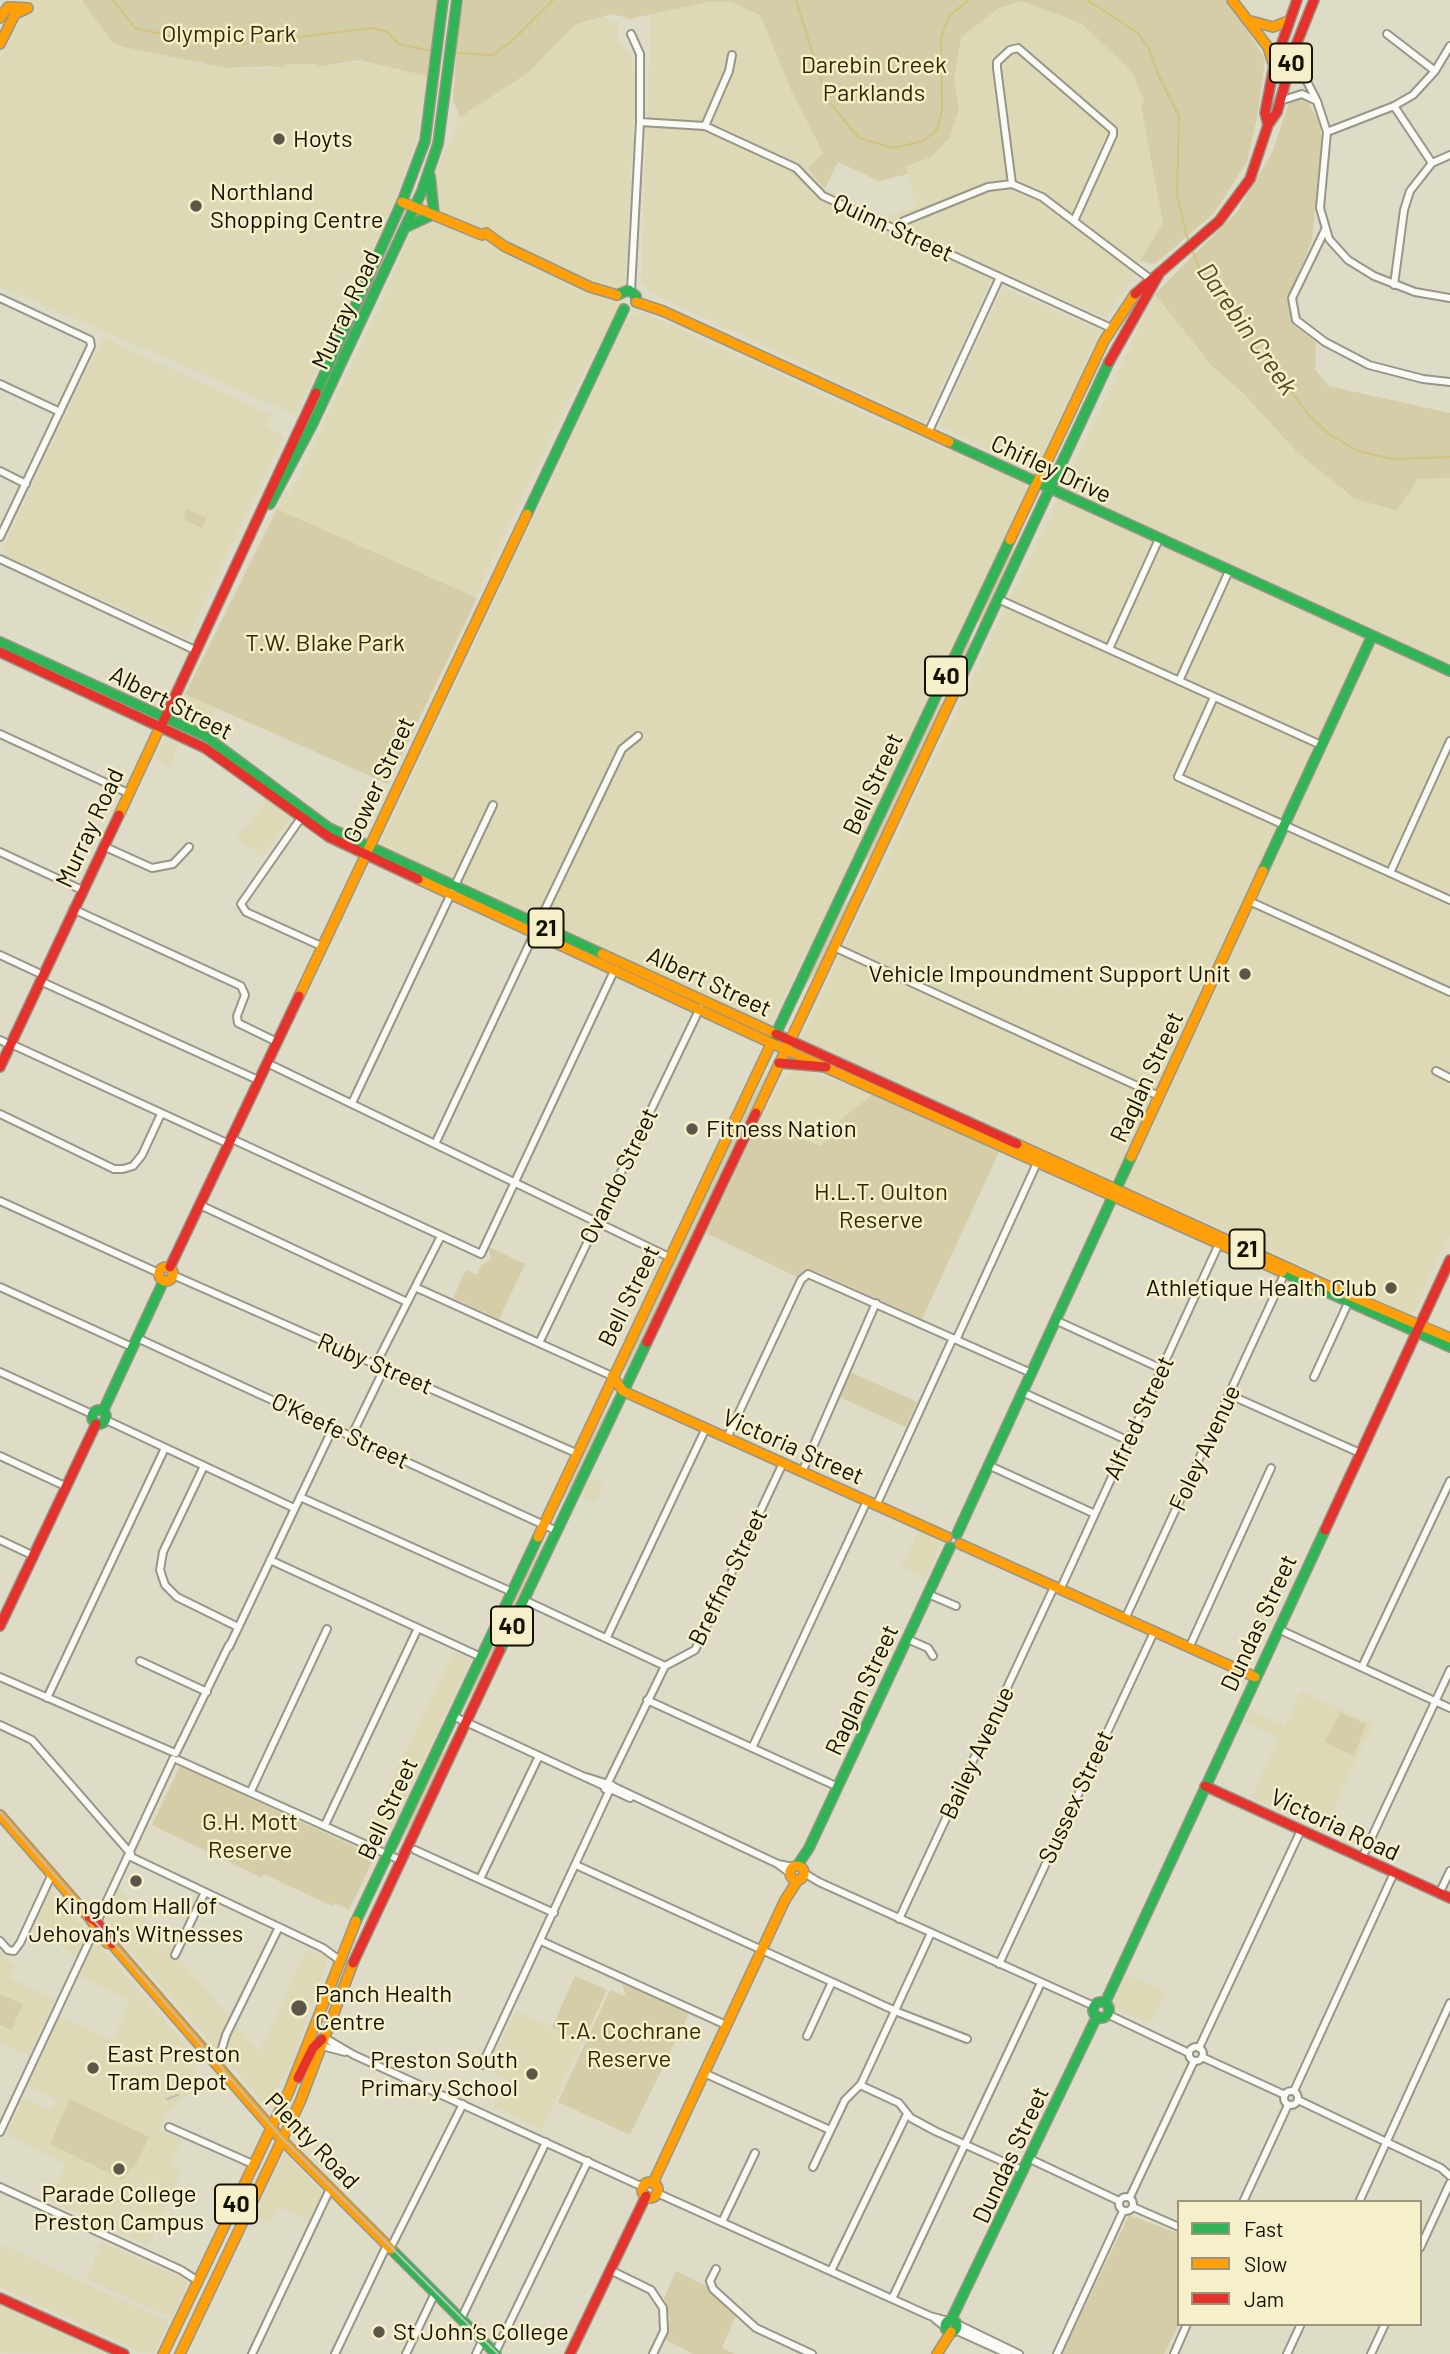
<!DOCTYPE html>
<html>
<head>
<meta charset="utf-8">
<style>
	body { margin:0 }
	#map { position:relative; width:1450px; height:2354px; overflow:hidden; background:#dedbc7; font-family:Barlow,sans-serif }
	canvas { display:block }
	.legend { position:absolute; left:1177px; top:2200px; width:245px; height:126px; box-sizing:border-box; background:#f5efca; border:2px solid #9b967b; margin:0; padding:9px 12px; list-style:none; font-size:21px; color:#141105 }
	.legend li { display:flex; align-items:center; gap:14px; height:35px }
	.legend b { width:35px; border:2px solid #9b967b }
</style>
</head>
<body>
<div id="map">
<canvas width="1450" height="2354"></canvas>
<ul class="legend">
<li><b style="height:9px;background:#30b455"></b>Fast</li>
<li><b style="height:9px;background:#ff9f0a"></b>Slow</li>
<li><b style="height:9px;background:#e5322d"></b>Jam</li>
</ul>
</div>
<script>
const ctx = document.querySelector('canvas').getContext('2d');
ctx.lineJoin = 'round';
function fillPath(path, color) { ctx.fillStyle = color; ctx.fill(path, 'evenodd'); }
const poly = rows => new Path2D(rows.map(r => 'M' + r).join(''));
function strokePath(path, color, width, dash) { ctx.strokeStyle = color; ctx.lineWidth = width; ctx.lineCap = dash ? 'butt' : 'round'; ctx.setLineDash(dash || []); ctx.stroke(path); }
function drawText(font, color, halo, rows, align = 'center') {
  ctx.font = font + ' Barlow,sans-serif'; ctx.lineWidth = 5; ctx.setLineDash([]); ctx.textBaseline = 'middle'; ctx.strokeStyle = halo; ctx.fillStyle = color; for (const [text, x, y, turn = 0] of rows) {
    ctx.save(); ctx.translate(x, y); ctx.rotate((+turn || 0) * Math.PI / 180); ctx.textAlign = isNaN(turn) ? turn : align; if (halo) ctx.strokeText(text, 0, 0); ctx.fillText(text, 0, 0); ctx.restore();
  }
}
const built = poly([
	[30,0,82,0,111,41,123,47,201,64,230,69,284,68,284,64,317,64,318,67,368,61,427,76,417,137,394,203,296,415,0,286,0,59],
	[1022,1,1082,24,1132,72,1144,101,1141,106,1163,223,1133,273,1135,275,1106,318,996,269,927,419,922,421,651,292,641,282,651,14,708,2,731,2,760,15,791,90,823,153,808,168,825,189,888,218,890,214,916,208,906,168,931,157,959,109,954,80,961,36,999,8],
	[604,18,618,24,618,40,631,55,635,87,624,299,563,411,475,597,277,509,286,490,290,492,372,323,460,117,529,72,576,24],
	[1003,288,1100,331,1034,473,939,426],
	[1155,294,1211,365,1243,393,1297,452,1355,499,1418,479,1450,478,1450,1234,1412,1315,801,1038],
	[642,312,851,408,1030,485,810,948,808,947,773,1020,766,1024,380,846,628,316],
	[103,337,272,415,267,427,284,436,187,638,6,556,2,550],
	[185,694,217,707,206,731,179,719,178,712],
	[166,738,178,744,170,768,155,756],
	[267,799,291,817,262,857,237,838],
	[795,1069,855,1086,872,1095,839,1121,832,1135,820,1146,790,1133,772,1136,756,1128,784,1078],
	[590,1477,604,1484,595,1503,581,1496],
	[919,1530,942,1540,926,1579,901,1567],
	[453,1652,471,1660,383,1845,365,1837],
	[1301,1691,1373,1724,1323,1830,1251,1797,1278,1738,1245,1722,1250,1710,1285,1726],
	[119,1888,259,2052,307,1949,328,1958,294,2057,267,2107,104,1920],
	[50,1889,199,2060,194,2070,204,2081,162,2116,164,2118,158,2130,182,2140,170,2166,182,2171,148,2245,49,2200,65,2164,6,2135,24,2098,51,2110,56,2100,26,2085,59,2017,112,2040,130,2001,83,1977,74,1958,37,1917],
	[0,1951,15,1967,10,1978,55,1999,29,2056,0,2042],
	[1127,1975,1165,1992,1150,2024,1112,2006],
	[516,2011,583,2041,542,2129,494,2107,507,2079,488,2070],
	[287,2155,322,2193,309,2221,279,2207,270,2224,255,2215,283,2156],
	[101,2242,186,2280,187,2285,172,2318,87,2279],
	[0,2244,169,2322,154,2353,140,2352,0,2287],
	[0,2303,30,2317,107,2354,0,2353]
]);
const green = poly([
	[82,0,440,0,427,76,360,60,317,67,316,64,285,64,284,68,270,66,226,68,123,47,111,41],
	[464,0,1225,0,1233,8,1265,59,1257,118,1247,162,1214,213,1155,264,1140,261,1163,223,1141,106,1144,101,1132,72,1082,24,1022,1,999,8,961,37,954,79,959,109,949,138,931,157,906,167,908,174,879,181,838,162,825,189,808,168,823,153,791,90,760,15,731,2,707,2,630,19,613,14,576,24,529,72,460,117,453,100,458,31],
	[1300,97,1309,104,1317,118,1322,137,1312,239,1290,297,1293,325,1316,343,1315,369,1328,386,1450,413,1450,478,1418,479,1397,510,1355,499,1297,452,1243,393,1211,365,1155,294,1237,212,1272,153,1289,103],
	[1043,493,981,622,977,622,1005,561,1016,546],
	[187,509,207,518,202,528,183,519],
	[277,509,477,598,388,784,185,694],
	[970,635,970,645,961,666,948,691,944,690],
	[944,703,897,806,868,860,863,862,910,759,939,704],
	[863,876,817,971,804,986,783,1029,828,933],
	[776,1056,655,1312,626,1370,621,1373,732,1135],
	[872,1095,999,1152,922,1319,818,1272,809,1270,799,1278,706,1233,756,1128,772,1136,789,1133,820,1146,832,1135,839,1121],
	[489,1247,525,1264,499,1319,453,1298,466,1270,477,1275,481,1265,491,1260],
	[850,1372,917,1402,906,1427,839,1397],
	[614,1396,575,1480,551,1521,581,1456],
	[548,1534,486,1669,462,1711,521,1585],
	[1340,1712,1366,1724,1354,1756,1325,1742],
	[457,1728,419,1812,396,1850,438,1757,445,1751],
	[180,1766,375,1856,349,1910,334,1903,332,1906,264,1874,262,1878,152,1825],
	[575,1976,607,1990,583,2041,552,2027],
	[622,1983,690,2011,630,2135,558,2102,610,1990,626,1997],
	[0,1994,23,2004,11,2030,0,2025],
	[70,2099,149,2137,136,2164,122,2179,50,2144],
	[1129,2215,1179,2234,1179,2324,1164,2354,1062,2354],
	[676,2271,710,2288,710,2293,736,2315,722,2348,735,2354,693,2354,666,2340,670,2318,664,2298]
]);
const stream = poly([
	[113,0,135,28,198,42,241,44,370,28,386,31,399,44,432,51],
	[796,0,827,99,859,138,893,148,923,141,937,130,942,110,941,38,949,16,969,0],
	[1087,0,1138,33,1149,49,1157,72,1179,116,1177,195,1188,240],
	[455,53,493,55,513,40,553,0],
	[1191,248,1205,280,1309,415,1329,434,1358,451,1391,459,1450,457]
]);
const street = poly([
	[1387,34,1435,71],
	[1297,48,1300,68,1317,101],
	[1280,101,1302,94,1317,101],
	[1317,101,1327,132,1320,208,1329,239,1348,260,1374,276,1415,292,1450,298],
	[1394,106,1432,163],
	[640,122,705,126,796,168,823,196,1111,328],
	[705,126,729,71,732,55],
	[1327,132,1394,106,1413,95,1435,71,1450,46],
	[1012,184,997,68,997,62,1010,50,1018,48,1113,130,1113,135,1074,221],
	[895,229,904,221,988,187,1012,184,1042,197,1149,278],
	[1325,230,1292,298,1296,320,1325,342,1369,365,1423,379,1450,382],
	[1394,285,1404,210,1410,191,1432,163,1450,155],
	[631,290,640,122,640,54,631,34],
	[0,298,90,340,91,346,0,537],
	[0,384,60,412],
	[928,433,1000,277],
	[0,471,26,484],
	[0,559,197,651],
	[998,599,1321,745],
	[1109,649,1159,539],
	[1179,681,1229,571],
	[1214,697,1178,777,1450,900],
	[0,734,128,793],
	[303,815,241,904,246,912,321,946],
	[103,846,152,868,173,864,189,847],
	[0,852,82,890],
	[1390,873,1450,741],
	[1249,901,1450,992],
	[73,909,241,986,245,995,237,1016,238,1023,277,1042],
	[538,924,622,749,638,736],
	[834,947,1159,1096],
	[0,955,43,975],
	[40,981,258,1080],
	[0,1040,10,1045],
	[11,1044,229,1144],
	[267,1063,669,1257],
	[1436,1071,1450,1078],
	[352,1103,493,805],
	[0,1114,114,1169,123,1169,133,1166,142,1155,161,1114],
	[232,1139,481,1254,615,969],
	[436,1142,535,932],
	[0,1201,159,1273],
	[200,1205,405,1301],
	[173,1275,576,1453],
	[0,1287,132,1347],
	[417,1288,612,1376],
	[1055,1320,1162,1369],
	[137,1338,557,1531],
	[956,1340,1037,1163],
	[539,1343,700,1008],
	[375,1366,441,1236],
	[0,1372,92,1414],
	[1314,1377,1349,1301],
	[1022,1392,1129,1441],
	[1230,1395,1360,1453],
	[106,1420,294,1508],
	[351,1437,385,1367],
	[727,1438,801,1280,808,1274,1031,1373],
	[0,1456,67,1487],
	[988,1465,1095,1514],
	[204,1466,163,1552,160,1570,165,1585,177,1597,238,1627],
	[802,1472,876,1303],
	[300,1497,512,1592],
	[876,1506,953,1338],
	[0,1540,34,1556],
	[270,1560,481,1657],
	[1060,1590,1218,1246],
	[928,1594,956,1606],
	[524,1600,665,1666],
	[1125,1619,1284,1275],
	[1278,1629,1450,1708],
	[607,1637,706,1428],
	[907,1639,928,1648,933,1656],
	[229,1647,333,1428],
	[1189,1648,1271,1468],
	[140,1661,207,1692],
	[1362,1667,1450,1481],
	[0,1677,175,1753],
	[47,1698,165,1448],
	[647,1700,838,1787],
	[453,1716,630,1798],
	[0,1725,32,1740,131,1854],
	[752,1748,867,1501],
	[176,1753,229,1645],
	[178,1760,400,1860],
	[586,1777,608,1784,778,1864,793,1867],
	[605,1789,665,1666,695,1650,783,1463],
	[251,1791,327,1629],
	[325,1825,418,1628],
	[415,1850,554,1913],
	[129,1856,323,1948,338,1959],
	[1362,1858,1450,1670],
	[576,1865,900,2013,967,2039],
	[779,1865,790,1873],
	[804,1873,819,1882,1094,2006],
	[480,1879,539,1756],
	[1439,1894,1450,1871],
	[899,1919,1054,1587],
	[97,1922,173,1759],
	[0,1941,8,1950,14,1951,20,1943,52,1874],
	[541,1941,726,2025],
	[175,1955,205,1892],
	[999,1964,1154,1632],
	[1107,2014,1189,2053],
	[807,2036,832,1982],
	[325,2038,354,2055,643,2187],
	[322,2046,345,2052],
	'1189 2054a7 7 0 1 1 14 0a7 7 0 1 1-14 0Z',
	[1199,2048,1301,1830],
	[1202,2057,1285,2095],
	[217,2065,226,2035,279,1927],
	[482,2065,612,1785],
	[704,2073,830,2130],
	[860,2085,899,2103,911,2118,935,2131,1024,2171],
	'1284 2098a7 7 0 1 1 14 0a7 7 0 1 1-14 0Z',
	[1294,2091,1394,1873],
	[1298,2100,1441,2168,1450,2176],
	[169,2127,255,2165],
	[0,2132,95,1929],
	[1030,2159,1119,2201],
	[813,2167,845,2100,861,2084,931,1933],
	[0,2187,181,2270,198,2281],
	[657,2193,930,2316,948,2321],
	'1119 2204a7 7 0 1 1 14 0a7 7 0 1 1-14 0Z',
	[1130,2197,1194,2061],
	[1243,2202,1288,2105],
	[1359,2202,1450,2003],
	[1133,2207,1179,2227],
	[722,2222,755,2153],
	[1420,2248,1450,2183],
	[390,2249,463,2104],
	[716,2269,710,2281,713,2289,756,2328,812,2354],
	[610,2270,651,2290,663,2308,664,2331,653,2354],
	[831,2271,907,2114],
	[892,2299,1041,1983],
	[461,2319,546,2142],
	[935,2319,945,2327],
	[957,2324,1019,2354],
	[955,2330,1008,2354],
	[495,2353,588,2161],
	[252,2354,330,2189],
	[335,2354,387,2245],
	[406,2354,435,2293],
	[476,2354,482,2341],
	[1057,2354,1123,2211],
	[1174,2354,1187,2324],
	[1287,2354,1301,2324],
	[1371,2354,1385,2324]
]);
const fast = poly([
	[406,227,434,214,430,176],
	[617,295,629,290,636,296,636,302],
	[316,393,402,202,425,141,443,0],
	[949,442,1450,671],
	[270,504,312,425,422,191,438,144,457,0],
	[527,514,624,309],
	[0,642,205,736,329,828,602,954],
	[962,676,1109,362],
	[1263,871,1372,636],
	[771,1044,1010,540],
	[1282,1272,1450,1347],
	'92 1417a7 7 0 1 1 14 0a7 7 0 1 1-14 0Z',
	[103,1411,164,1280],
	[957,1534,1131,1157],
	[500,1650,647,1342],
	[797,1866,809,1848,950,1547],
	[356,1921,538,1537],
	'1093 2010a8 8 0 1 1 16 0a8 8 0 1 1-16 0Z',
	[1105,2003,1325,1530],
	[391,2249,496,2354],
	'945 2326a6 6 0 1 1 12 0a6 6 0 1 1-12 0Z',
	[951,2320,1097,2016]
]);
const slow = poly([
	[1232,0,1268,47,1274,66],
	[0,18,8,7,28,8],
	[1251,21,1273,27,1288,21],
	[0,44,15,14,28,8],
	[402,202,482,235,486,233,504,246,590,287,617,295],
	[636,302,663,311,949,442],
	[1010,540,1104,341,1135,294],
	[119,815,160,727],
	[418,879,771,1043],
	[602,954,776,1034],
	[299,996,527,514],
	[771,1043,1282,1272],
	[756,1113,962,676],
	[1017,1144,1330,1287,1450,1338],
	[1131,1157,1263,871],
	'159 1274a7 7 0 1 1 14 0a7 7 0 1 1-14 0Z',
	[612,1376,623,1391,947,1537],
	[538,1537,771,1044],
	[960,1544,1255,1677],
	[0,1815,89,1917,107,1943,112,1944,282,2140,391,2249],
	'790 1873a7 7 0 1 1 14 0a7 7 0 1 1-14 0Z',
	'642 2190a8 8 0 1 1 16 0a8 8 0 1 1-16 0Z',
	[653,2183,785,1900,798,1880],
	[163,2354,289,2091,356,1921],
	[180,2354,300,2102,353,1963],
	[937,2354,951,2332]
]);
const jam = poly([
	[1268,125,1277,112,1296,45,1314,0],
	[1135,294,1219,221,1250,179,1268,125,1265,113,1274,66,1297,0],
	[1109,362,1160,272],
	[0,652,205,748,329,837,418,879],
	[163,722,316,393],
	[776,1034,1017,1144],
	[779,1063,826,1067],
	[0,1067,119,815],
	[170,1267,299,996],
	[647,1342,756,1113],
	[1325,1530,1450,1260],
	[0,1626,96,1424],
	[1205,1786,1450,1898],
	[89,1917,97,1922,112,1944],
	[353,1963,500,1650],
	[298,2078,313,2048,322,2039],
	[0,2298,124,2354],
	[570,2354,646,2196]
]);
const tram = poly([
	[0,1812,283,2139,498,2354],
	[167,2099,178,2095]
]);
const markers = [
	[279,139,7,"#5b5849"],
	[196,206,7,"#5b5849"],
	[1245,974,7,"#5b5849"],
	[692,1129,7,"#5b5849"],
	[1391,1288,7,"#5b5849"],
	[136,1881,7,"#5b5849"],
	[299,2008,9,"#5b5849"],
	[93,2068,7,"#5b5849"],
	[532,2074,7,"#5b5849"],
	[119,2169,7,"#5b5849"],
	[379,2332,7,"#5b5849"]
];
const shields = [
	[1291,63,42],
	[946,676,42],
	[546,928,35],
	[1247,1249,35],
	[512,1626,42],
	[236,2204,42]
];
const shieldNames = [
	["40",1291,63],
	["40",946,676],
	["21",546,928],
	["21",1247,1249],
	["40",512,1626],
	["40",236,2204]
];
const parkNames = [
	["Olympic Park",229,34],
	["Darebin Creek",874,65],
	["Parklands",874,93],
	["T.W. Blake Park",325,643],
	["H.L.T. Oulton",881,1192],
	["Reserve",881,1220],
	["G.H. Mott",250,1822],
	["Reserve",250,1850],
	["T.A. Cochrane",629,2031],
	["Reserve",629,2059]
];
const poiNames = [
	["Hoyts",293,139],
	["Northland",210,192],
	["Shopping Centre",210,220],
	["Vehicle Impoundment Support Unit",1231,974,"right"],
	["Fitness Nation",706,1129],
	["Athletique Health Club",1377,1288,"right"],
	["Kingdom Hall of",136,1906,"center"],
	["Jehovah's Witnesses",136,1934,"center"],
	["Panch Health",315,1994],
	["Centre",315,2022],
	["East Preston",107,2054],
	["Tram Depot",107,2082],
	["Preston South",518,2060,"right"],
	["Primary School",518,2088,"right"],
	["Parade College",119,2194,"center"],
	["Preston Campus",119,2222,"center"],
	["St John’s College",393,2332]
];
const streetNames = [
	["Quinn Street",893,228,25],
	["Murray Road",346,310,-65],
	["Chifley Drive",1051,469,25],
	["Albert Street",171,703,27],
	["Gower Street",379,780,-65],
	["Bell Street",873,784,-65],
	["Murray Road",90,828,-65],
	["Albert Street",709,982,25],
	["Raglan Street",1147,1077,-65],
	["Ovando Street",619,1176,-64],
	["Bell Street",629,1296,-64],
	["Ruby Street",375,1364,23],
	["Alfred Street",1139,1418,-65],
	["O'Keefe Street",340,1431,25],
	["Victoria Street",793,1447,24],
	["Foley Avenue",1205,1448,-65],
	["Breffna Street",728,1577,-64],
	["Dundas Street",1259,1623,-65],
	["Raglan Street",862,1690,-65],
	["Bailey Avenue",977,1753,-65],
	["Sussex Street",1076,1797,-65],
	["Bell Street",388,1809,-65],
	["Victoria Road",1335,1825,25],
	["Plenty Road",312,2141,46],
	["Dundas Street",1011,2155,-65]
];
const waterNames = [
	["Darebin Creek",1247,329,55]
];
fillPath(built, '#ddd8b6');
fillPath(green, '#d4cda7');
strokePath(stream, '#d1c47e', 2);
strokePath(street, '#989686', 10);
strokePath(fast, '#989686', 12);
strokePath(slow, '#989686', 12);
strokePath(jam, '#989686', 12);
strokePath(street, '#fafaf7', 6);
strokePath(fast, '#30b455', 9);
strokePath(slow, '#ff9f0a', 9);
strokePath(jam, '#e5322d', 9);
strokePath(tram, '#bebdb8', 2);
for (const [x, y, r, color] of markers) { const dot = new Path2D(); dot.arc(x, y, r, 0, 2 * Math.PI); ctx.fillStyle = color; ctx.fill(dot); strokePath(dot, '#f5efca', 2.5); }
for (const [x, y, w] of shields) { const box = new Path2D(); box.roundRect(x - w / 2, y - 19.5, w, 39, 5); ctx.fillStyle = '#f5efca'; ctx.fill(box); strokePath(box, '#141105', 2); }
drawText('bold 23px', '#141105', null, shieldNames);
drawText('24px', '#322b02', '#f5efca', parkNames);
drawText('24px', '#141105', '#f5efca', poiNames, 'left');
drawText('24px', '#141105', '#f5efca', streetNames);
drawText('italic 26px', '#514a23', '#f5efca', waterNames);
</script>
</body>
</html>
